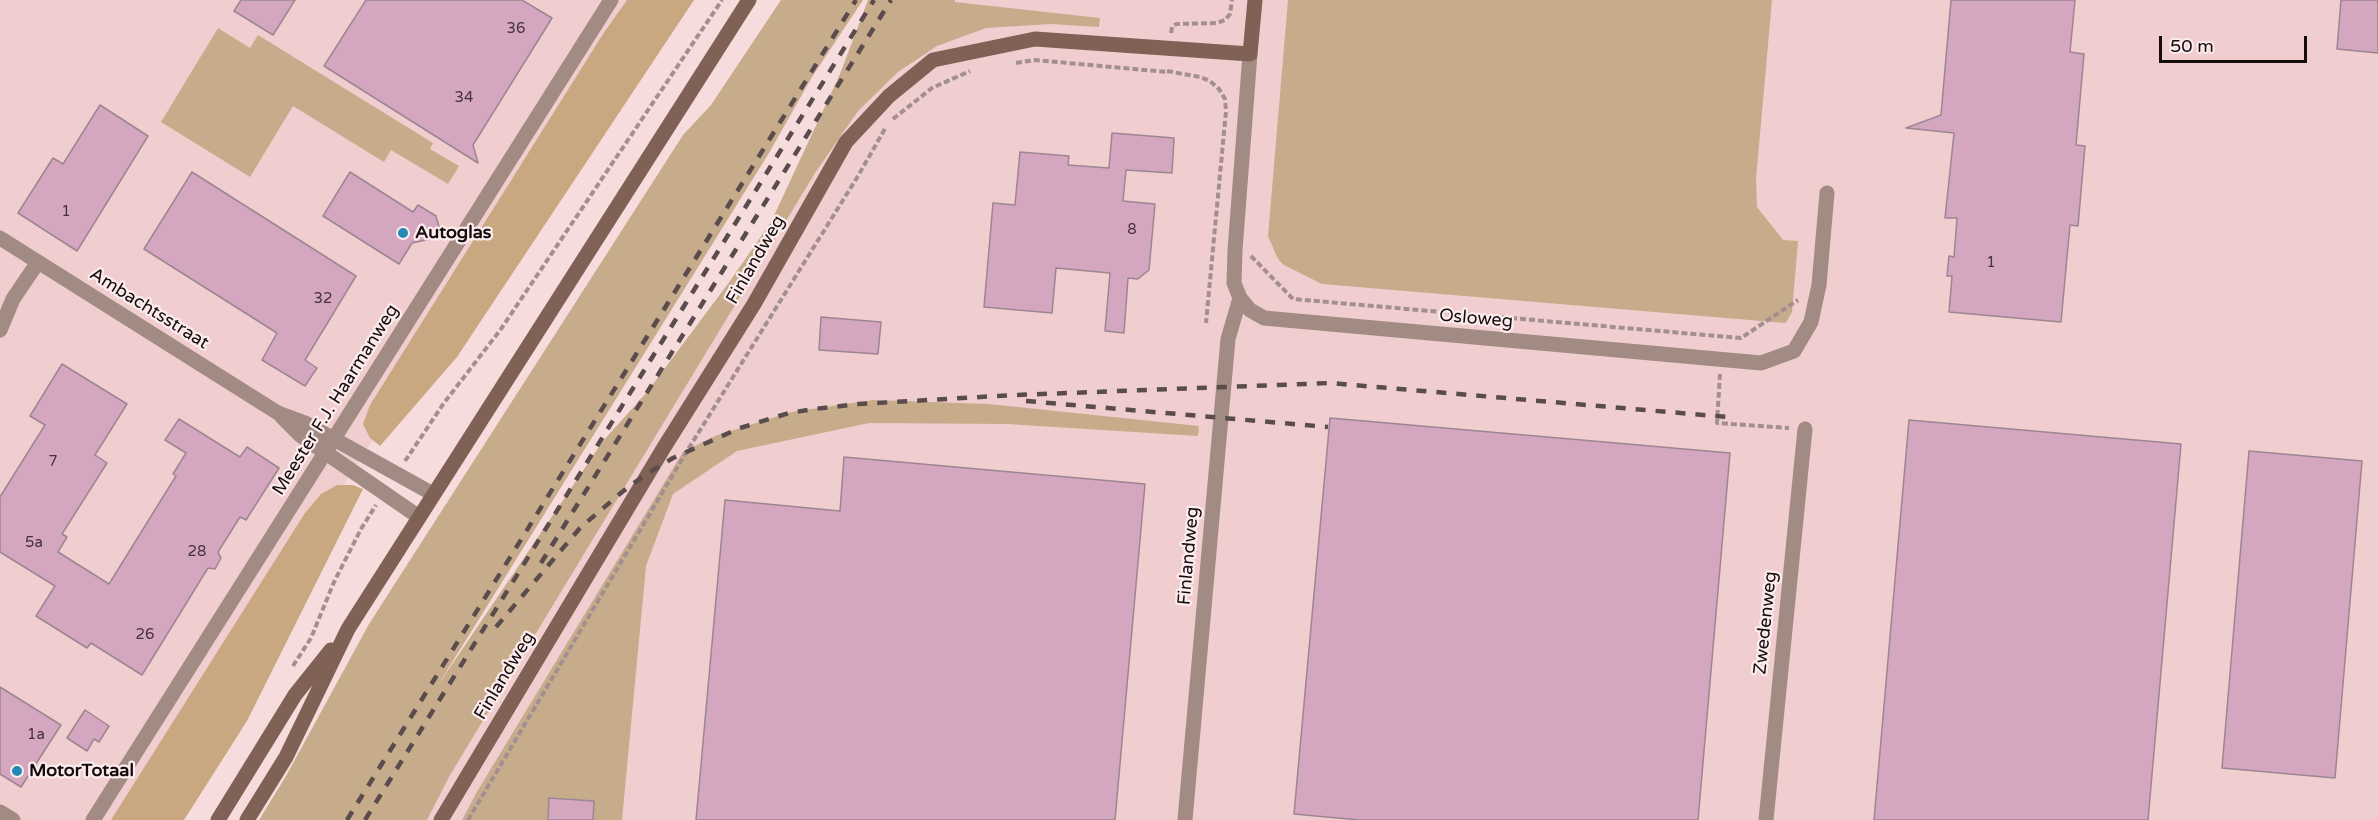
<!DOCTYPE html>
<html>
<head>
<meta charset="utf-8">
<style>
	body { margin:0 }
	#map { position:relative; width:2378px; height:820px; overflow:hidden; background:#f7dcde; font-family:"Varela Round",sans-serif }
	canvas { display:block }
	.scale { position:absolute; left:2159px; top:36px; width:148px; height:27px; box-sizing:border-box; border:3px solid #150c0d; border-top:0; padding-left:8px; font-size:18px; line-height:21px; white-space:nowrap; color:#150c0d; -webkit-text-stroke:4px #fdeced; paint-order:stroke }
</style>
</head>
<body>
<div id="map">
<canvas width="2378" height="820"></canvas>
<div class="scale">50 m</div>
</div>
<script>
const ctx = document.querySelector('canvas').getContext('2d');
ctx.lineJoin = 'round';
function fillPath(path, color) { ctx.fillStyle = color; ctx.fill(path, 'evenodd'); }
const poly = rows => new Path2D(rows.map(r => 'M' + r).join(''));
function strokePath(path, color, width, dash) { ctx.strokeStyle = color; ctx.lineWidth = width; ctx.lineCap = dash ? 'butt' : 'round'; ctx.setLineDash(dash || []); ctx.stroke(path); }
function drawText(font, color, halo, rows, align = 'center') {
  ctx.font = font + ' "Varela Round",sans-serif'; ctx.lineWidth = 4.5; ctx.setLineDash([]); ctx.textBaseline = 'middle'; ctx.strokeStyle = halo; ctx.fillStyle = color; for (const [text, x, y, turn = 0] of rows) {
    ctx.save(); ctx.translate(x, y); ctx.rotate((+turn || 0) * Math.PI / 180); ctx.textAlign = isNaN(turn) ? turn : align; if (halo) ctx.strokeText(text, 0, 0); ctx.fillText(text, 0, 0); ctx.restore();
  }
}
const built = poly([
	[0,0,652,0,131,820,0,820],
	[930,0,2378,0,2378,820,380,820]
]);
const green = poly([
	[781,0,863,0,812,77,769,153,438,685,603,441,647,392,730,281,771,222,840,74,868,0,955,0,955,2,1100,18,1099,27,1051,24,986,28,937,46,898,72,858,111,815,173,450,775,427,820,259,820,286,776,369,624,683,135,711,105],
	[1288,0,1772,0,1756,179,1757,207,1783,240,1798,241,1792,312,1787,321,1785,323,1322,284,1284,265,1278,259,1268,236],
	[218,28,250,48,258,35,433,143,430,149,459,166,448,184,391,150,384,162,293,106,250,177,161,122],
	[873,400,989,404,1199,426,1198,436,1007,424,869,423,737,451,673,494,646,566,622,820,462,820,478,790,683,452,715,436,791,412]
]);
const forest = poly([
	[627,0,694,0,457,357,380,446,370,438,363,424,370,405,603,34],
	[337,485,353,485,363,489,247,721,184,820,111,820,305,513,321,494]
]);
const building = poly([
	[241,0,295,0,273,35,234,11,241,0],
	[366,0,522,0,552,18,473,145,478,163,324,66,366,0],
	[1951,0,2075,0,2070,52,2084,54,2076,145,2085,146,2078,226,2070,225,2061,322,1949,312,1952,276,1947,276,1949,256,1954,257,1957,218,1945,218,1954,133,1906,128,1941,115,1951,0],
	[2341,0,2378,0,2378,53,2337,49,2341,0],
	[100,105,148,136,77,251,18,213,53,158,63,164,100,105],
	[1112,133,1174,138,1172,173,1126,170,1123,201,1155,204,1149,270,1138,279,1128,278,1124,333,1105,331,1110,273,1056,268,1052,313,984,307,993,203,1015,205,1020,152,1069,156,1068,165,1109,168,1112,133],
	[192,172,356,276,305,360,317,368,305,386,262,360,277,333,144,249,192,172],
	[350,172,413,212,418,205,436,216,440,230,435,238,412,243,399,264,323,216,350,172],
	[821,317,881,322,878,354,819,350,821,317],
	[62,364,127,404,95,455,107,463,62,534,67,537,58,552,109,584,176,476,173,474,186,453,165,440,179,419,240,457,247,447,279,468,246,520,240,517,218,552,221,558,215,569,208,568,142,675,91,643,87,648,36,616,55,586,0,552,0,497,45,425,30,416,62,364],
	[1330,418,1730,453,1698,820,1359,820,1294,814,1330,418],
	[1909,420,2181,444,2148,820,1874,820,1909,420],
	[2249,451,2362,461,2335,778,2222,768,2249,451],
	[844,457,1145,484,1115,820,696,820,725,500,840,511,844,457],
	[0,687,61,725,21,787,0,774,0,687],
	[85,710,109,726,99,742,94,739,87,751,67,738,85,710],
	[549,798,594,801,593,820,548,820,549,798]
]);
const path = poly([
	[1171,33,1172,27,1176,24,1217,23,1225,20,1230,14,1232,0],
	[1016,63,1035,60,1167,72],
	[1167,71,1200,77,1210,81,1219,89,1225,99,1226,111,1206,323],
	[893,119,932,88,970,71],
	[1251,256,1293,299,1717,336,1741,338,1798,300],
	[1720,374,1717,423,1789,428],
	[405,461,444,403,501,329,722,0],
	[293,666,311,638,334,582,361,529,376,505],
	[468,820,687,451,858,176,886,127]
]);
const street = poly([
	[1250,54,1235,250,1234,283,1240,298,1250,310,1264,318,1761,363,1794,351,1811,322,1819,285,1827,193],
	[0,238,278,413,305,423,433,494],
	[0,330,13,299,38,262],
	[282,417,300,435,419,517],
	[0,812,13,820],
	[93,820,611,0],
	[1185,820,1228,339,1240,298],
	[1766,820,1805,429]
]);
const secondary = poly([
	[218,820,295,695,331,650],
	[247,820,286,757,348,629,749,0],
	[441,820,663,449,754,304,846,142,889,96,933,60,1035,39,1250,54,1255,0]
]);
const rail = poly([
	[1026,401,1328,427],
	[541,563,891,0],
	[496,627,580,528,622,492,645,475,673,458,740,428,789,413,814,409,859,404,1015,395,1330,383,1727,417],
	[347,820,856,0],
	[365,820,874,0]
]);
const markers = [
	[403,233,6,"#248ab3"],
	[17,771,6,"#248ab3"]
];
const numberNames = [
	["36",516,29],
	["34",464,98],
	["1",66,212],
	["8",1132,230],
	["1",1991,263],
	["32",323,299],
	["7",53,462],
	["5a",34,543],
	["28",197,552],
	["26",145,635],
	["1a",36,735]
];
const poiNames = [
	["Autoglas",415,233],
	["MotorTotaal",29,771]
];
const streetNames = [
	["Finlandweg",756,260,-60],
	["Ambachtsstraat",149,309,32],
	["Osloweg",1476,319,5],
	["Meester F.J. Haarmanweg",336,400,-58],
	["Finlandweg",1189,556,-85],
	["Zwedenweg",1766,623,-84],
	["Finlandweg",505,676,-59]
];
fillPath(built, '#f0cdcf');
fillPath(green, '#c7ac8c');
fillPath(forest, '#c9a881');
fillPath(building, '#d5a6bf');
strokePath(building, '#9b8691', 1.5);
strokePath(path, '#a38e90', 4, [6, 3]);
strokePath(street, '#a18b82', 15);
strokePath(secondary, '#7f6155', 15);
strokePath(rail, '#5a4c4d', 4.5, [10, 10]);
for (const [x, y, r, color] of markers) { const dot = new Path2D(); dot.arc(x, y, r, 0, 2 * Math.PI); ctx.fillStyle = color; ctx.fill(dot); strokePath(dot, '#fdeced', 2); }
drawText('15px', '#45323a', null, numberNames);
drawText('bold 18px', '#150c0d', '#fdeced', poiNames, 'left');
drawText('18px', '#150c0d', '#fdeced', streetNames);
</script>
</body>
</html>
